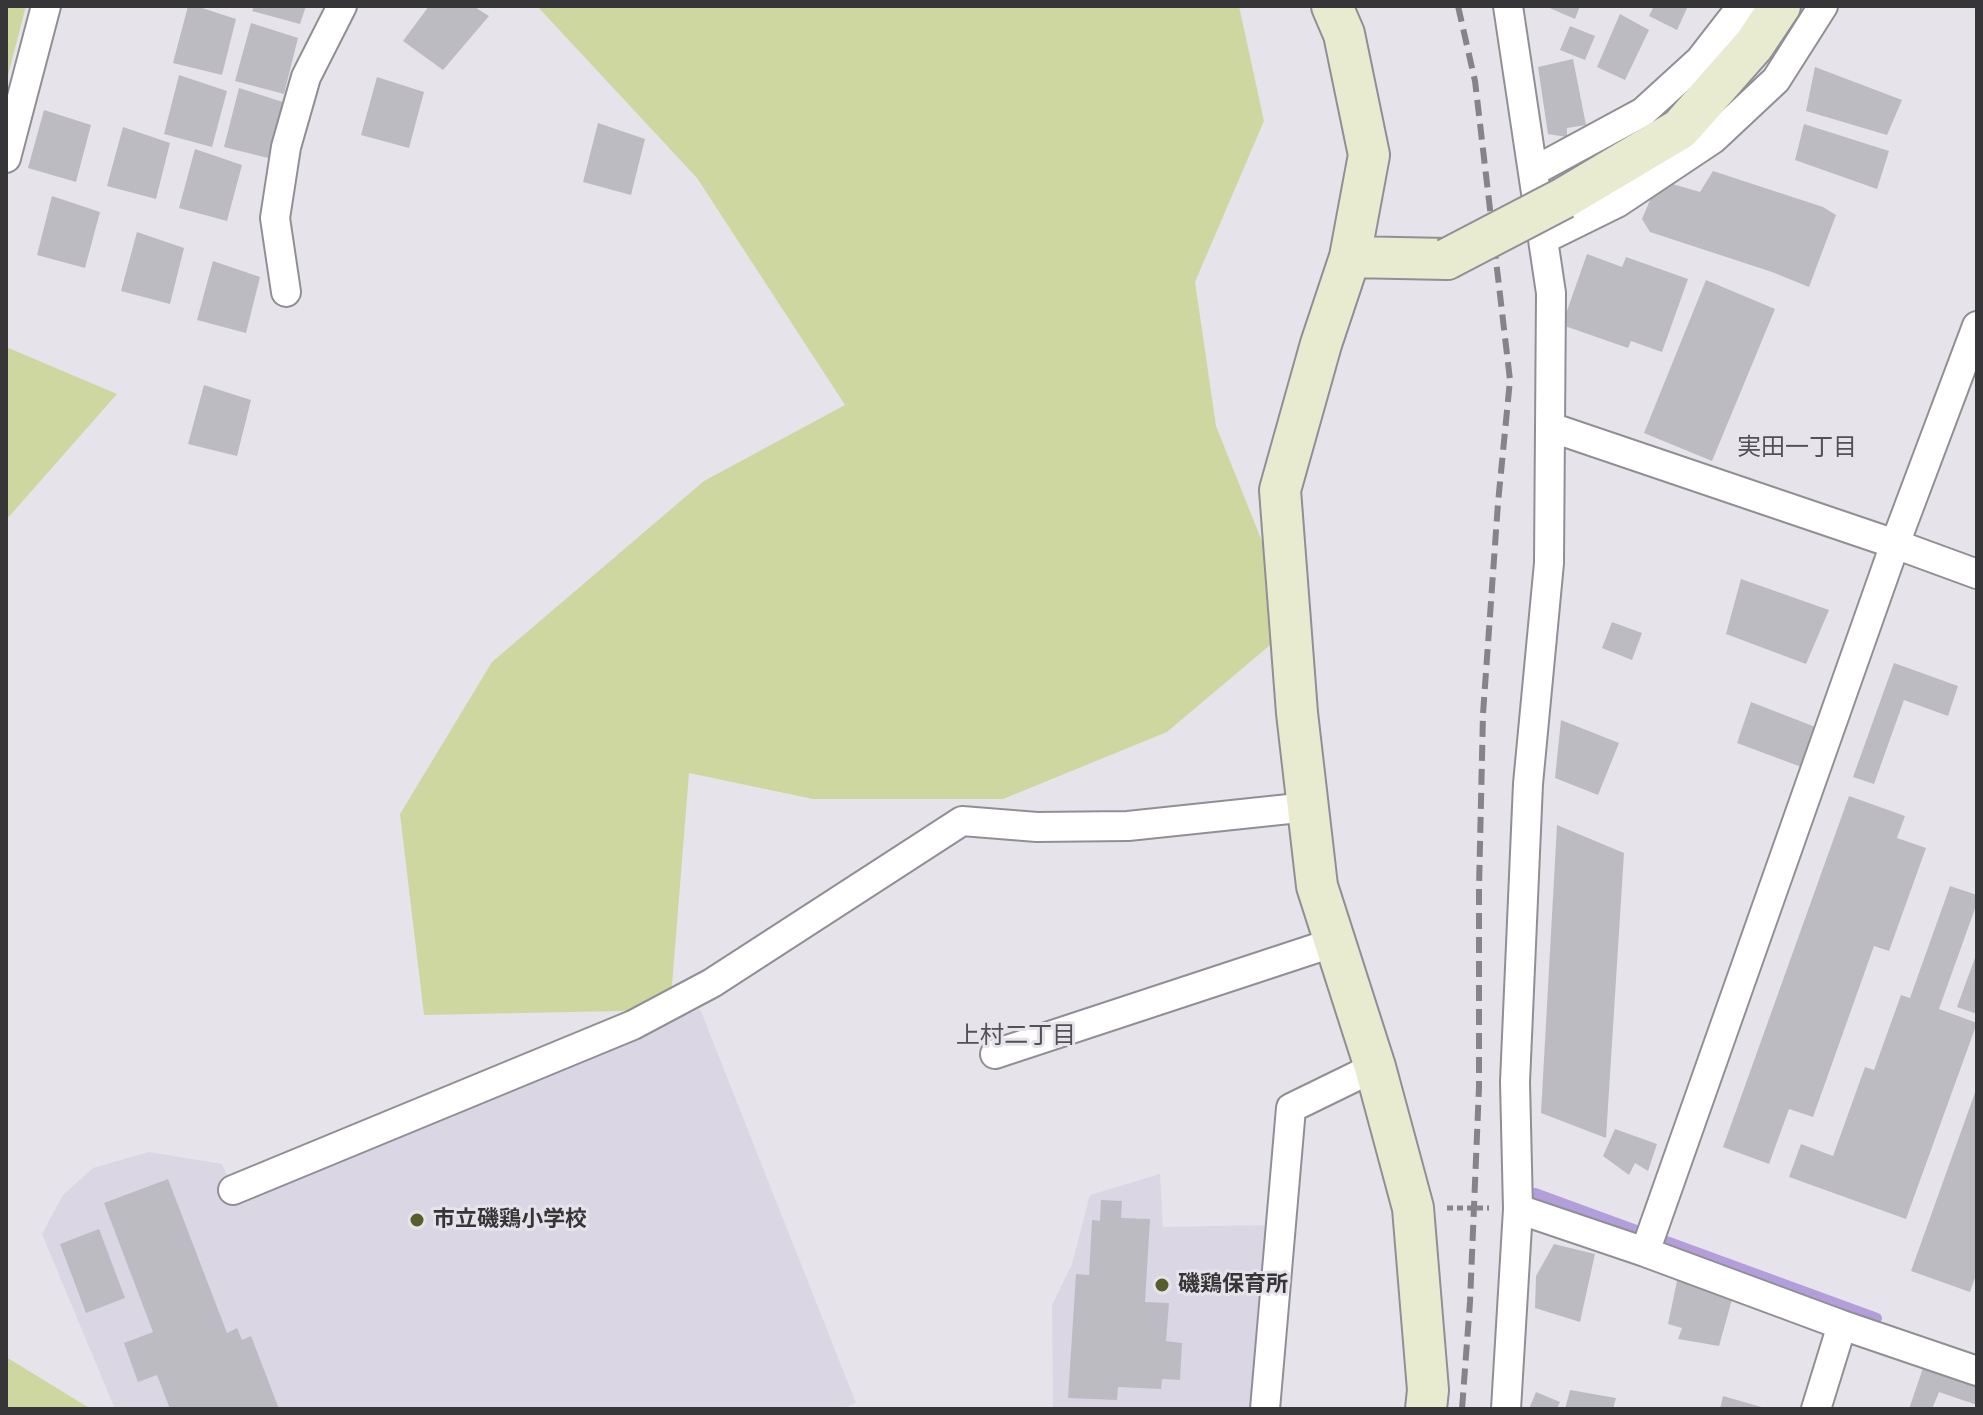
<!DOCTYPE html>
<html>
<head>
<meta charset="utf-8">
<style>
	body { margin:0 }
	#map { position:relative; width:1983px; height:1415px; overflow:hidden; background:#e6e3eb; font-family:Roboto,sans-serif }
	canvas { display:block }
	.frame { position:absolute; inset:0; border:8px solid #363538; pointer-events:none }
</style>
</head>
<body>
<div id="map">
<canvas width="1983" height="1415"></canvas>
<div class="frame"></div>
</div>
<script>
const ctx = document.querySelector('canvas').getContext('2d');
ctx.lineJoin = 'round';
function fillPath(path, color) { ctx.fillStyle = color; ctx.fill(path, 'evenodd'); }
const poly = rows => new Path2D(rows.map(r => 'M' + r).join(''));
function strokePath(path, color, width, dash) { ctx.strokeStyle = color; ctx.lineWidth = width; ctx.lineCap = dash ? 'butt' : 'round'; ctx.setLineDash(dash || []); ctx.stroke(path); }
function drawText(font, color, halo, rows, align = 'center') {
  ctx.font = font + ' Roboto,"Noto Sans JP",sans-serif'; ctx.lineWidth = 6; ctx.setLineDash([]); ctx.textBaseline = 'middle'; ctx.strokeStyle = halo; ctx.fillStyle = color; for (const [text, x, y, turn = 0] of rows) {
    ctx.save(); ctx.translate(x, y); ctx.rotate((+turn || 0) * Math.PI / 180); ctx.textAlign = isNaN(turn) ? turn : align; if (halo) ctx.strokeText(text, 0, 0); ctx.fillText(text, 0, 0); ctx.restore();
  }
}
const built = poly([
	[700,1009,856,1403,841,1409,115,1409,42,1234,63,1195,93,1168,149,1152,222,1164,240,1204],
	[1160,1174,1163,1227,1267,1225,1252,1409,1053,1409,1052,1305,1072,1264,1090,1195]
]);
const green = poly([
	[6,6,26,6,6,83],
	[537,6,1239,6,1264,121,1195,282,1216,426,1295,624,1167,732,1003,799,813,799,689,773,670,1010,424,1015,400,814,492,662,704,481,845,405,697,178],
	[6,347,117,394,6,520],
	[6,1357,91,1409,6,1409]
]);
const stream = poly([
	[1535,1193,1877,1318]
]);
const building = poly([
	[188,6,196,6,236,19,222,75,173,63],
	[254,6,306,6,300,24,252,11],
	[429,6,473,6,489,16,443,70,403,41],
	[1545,6,1580,6,1575,19],
	[1654,6,1688,6,1677,30,1649,16],
	[1620,14,1649,30,1625,80,1597,67],
	[251,23,298,38,284,94,235,81],
	[1570,26,1595,36,1585,60,1560,50],
	[1573,59,1586,125,1567,128,1567,137,1548,134,1538,67],
	[1815,67,1902,100,1887,135,1806,111],
	[179,75,227,91,212,147,164,134],
	[377,77,424,92,409,148,361,135],
	[239,88,286,103,272,159,224,147],
	[44,110,91,125,76,182,28,168],
	[598,123,645,139,631,195,583,182],
	[1804,124,1889,151,1877,189,1795,160],
	[123,127,170,143,156,199,107,186],
	[195,149,242,165,227,221,179,208],
	[1713,171,1823,207,1836,215,1809,287,1772,272,1650,232,1642,219,1650,200,1669,183,1700,192],
	[52,196,100,212,85,268,37,255],
	[137,232,184,248,170,304,121,291],
	[1587,254,1622,267,1626,257,1688,279,1662,352,1631,341,1628,348,1562,325],
	[213,261,260,277,246,333,197,320],
	[1706,280,1775,309,1712,461,1644,433],
	[204,385,251,400,237,456,188,444],
	[1741,579,1829,610,1806,664,1726,634],
	[1612,622,1642,633,1632,660,1602,648],
	[1894,663,1958,686,1948,716,1904,700,1874,784,1853,777],
	[1751,702,1818,728,1804,768,1737,743],
	[1561,720,1619,743,1598,795,1555,778],
	[1849,796,1905,816,1897,838,1926,848,1889,951,1874,946,1813,1117,1789,1109,1769,1164,1723,1147],
	[1557,825,1624,853,1606,1138,1541,1113],
	[1950,886,1977,895,1977,903,1939,1009,1977,1023,1906,1219,1789,1177,1801,1144,1833,1156,1865,1067,1874,1070,1901,995,1910,998],
	[1977,952,1977,1014,1957,1007],
	[1977,1087,1977,1272,1970,1292,1911,1271],
	[1615,1129,1657,1144,1648,1171,1635,1163,1629,1175,1603,1156],
	[168,1179,227,1333,237,1328,242,1340,251,1336,279,1409,170,1409,157,1375,138,1382,124,1343,153,1332,104,1203],
	[1101,1200,1122,1201,1121,1218,1150,1219,1145,1302,1169,1303,1166,1341,1182,1343,1180,1380,1162,1379,1161,1389,1118,1387,1117,1400,1068,1398,1076,1274,1089,1275,1092,1220,1100,1221],
	[99,1229,125,1298,86,1313,60,1244],
	[1554,1244,1595,1254,1580,1322,1535,1308,1536,1276],
	[1677,1281,1733,1296,1719,1346,1678,1339,1682,1328,1668,1324],
	[1926,1359,1977,1377,1977,1405,1939,1392,1932,1409,1909,1409],
	[1570,1390,1616,1398,1613,1409,1565,1409],
	[1536,1392,1560,1402,1557,1409,1529,1409],
	[1723,1396,1765,1408,1765,1409,1720,1409]
]);
const path = poly([
	[1447,1208,1489,1208]
]);
const street = poly([
	[1508,6,1551,293,1549,563,1528,784,1515,1082,1518,1209,1645,1252,1842,1325,1977,1371],
	[6,158,46,6],
	[1534,171,1643,112,1700,60,1742,6],
	[1544,239,1617,203,1713,139,1776,80,1823,6],
	[286,292,275,218,286,147,306,77,342,6],
	[1550,427,1895,544,1977,574],
	[995,1054,1335,942],
	[233,1190,633,1025,712,983,962,821,1037,827,1128,826,1308,807],
	[1645,1252,1895,544,1977,326],
	[1265,1409,1291,1108,1375,1067],
	[1506,1409,1518,1209],
	[1816,1409,1842,1325]
]);
const secondary = poly([
	[1332,6,1344,34,1369,155,1350,257,1321,344,1280,490,1297,713,1317,886,1375,1067,1413,1208,1428,1390,1426,1409],
	[1564,198,1680,129,1754,45,1780,6],
	[1350,257,1447,259]
]);
const rail = poly([
	[1458,6,1475,81,1510,380,1498,503,1483,714,1479,888,1479,1087,1470,1302,1462,1409]
]);
const secondaryBridge = poly([
	[1447,259,1564,198]
]);
const markers = [
	[417,1220,8,"#575d2b"],
	[1162,1285,8,"#575d2b"]
];
const poiNames = [
	["市立磯鶏小学校",433,1220],
	["磯鶏保育所",1178,1285]
];
const neighbourhoodNames = [
	["実田一丁目",1797,449],
	["上村二丁目",1016,1037]
];
fillPath(built, '#dbd6e4');
fillPath(green, '#cfd7a0');
strokePath(stream, '#b29eda', 10);
fillPath(building, '#bdbbc2');
strokePath(street, '#918f96', 32);
strokePath(secondary, '#918f96', 44);
strokePath(path, '#88868c', 5, [6, 4]);
strokePath(street, '#fff', 28);
strokePath(secondary, '#e8ebcf', 40);
strokePath(rail, '#868489', 6, [16, 8]);
strokePath(secondaryBridge, '#918f96', 44, []);
strokePath(secondaryBridge, '#e8ebcf', 40);
for (const [x, y, r, color] of markers) { const dot = new Path2D(); dot.arc(x, y, r, 0, 2 * Math.PI); ctx.fillStyle = color; ctx.fill(dot); strokePath(dot, '#e6e3eb', 3); }
drawText('bold 22px', '#363538', '#e6e3eb', poiNames, 'left');
drawText('24px', '#525056', '#e6e3eb', neighbourhoodNames);
</script>
</body>
</html>
